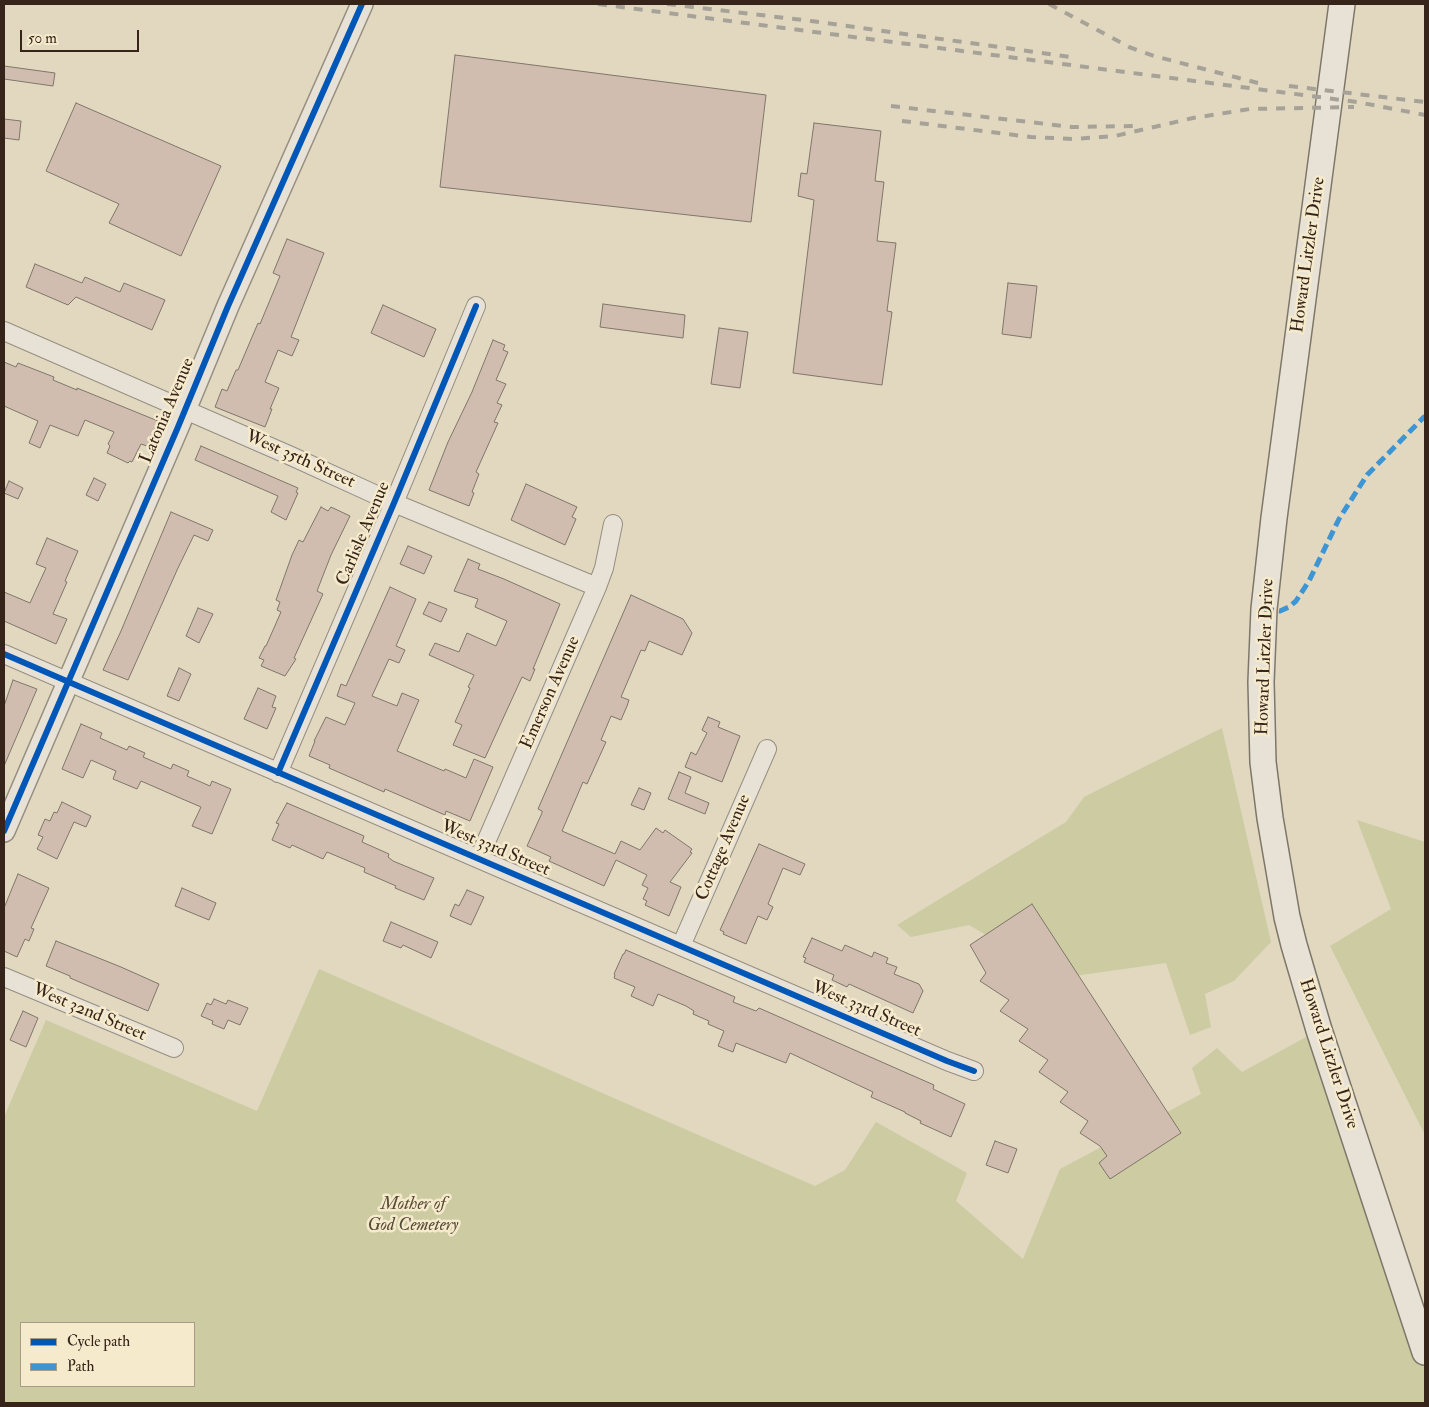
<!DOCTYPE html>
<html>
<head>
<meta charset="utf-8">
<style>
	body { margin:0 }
	#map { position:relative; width:1429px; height:1407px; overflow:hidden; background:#e1d8bf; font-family:"IM FELL Double Pica",serif }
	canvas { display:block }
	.frame { position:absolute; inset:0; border:5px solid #36241a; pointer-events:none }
	.legend { position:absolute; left:20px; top:1322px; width:175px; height:65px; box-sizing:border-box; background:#f5eacc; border:1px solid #a99b85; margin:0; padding:6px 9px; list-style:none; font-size:15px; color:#36241a }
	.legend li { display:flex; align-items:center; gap:10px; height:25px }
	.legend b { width:25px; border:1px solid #a99b85 }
	.scale { position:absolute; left:20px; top:30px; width:119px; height:22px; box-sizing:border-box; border:2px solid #36241a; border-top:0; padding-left:6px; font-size:15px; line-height:18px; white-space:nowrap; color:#36241a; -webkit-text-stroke:4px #f5eacc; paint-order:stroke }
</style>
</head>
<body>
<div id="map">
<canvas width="1429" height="1407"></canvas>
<div class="frame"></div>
<ul class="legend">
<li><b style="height:6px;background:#0057b8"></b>Cycle path</li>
<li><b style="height:6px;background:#3e95d4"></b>Path</li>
</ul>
<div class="scale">50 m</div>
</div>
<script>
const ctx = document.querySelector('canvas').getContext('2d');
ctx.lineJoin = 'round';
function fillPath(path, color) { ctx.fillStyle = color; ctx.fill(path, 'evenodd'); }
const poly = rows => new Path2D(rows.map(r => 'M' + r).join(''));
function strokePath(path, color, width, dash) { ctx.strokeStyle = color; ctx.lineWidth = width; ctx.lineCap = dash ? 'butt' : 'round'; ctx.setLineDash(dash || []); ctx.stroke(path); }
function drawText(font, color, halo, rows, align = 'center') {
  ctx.font = font + ' "IM FELL Double Pica",serif'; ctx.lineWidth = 5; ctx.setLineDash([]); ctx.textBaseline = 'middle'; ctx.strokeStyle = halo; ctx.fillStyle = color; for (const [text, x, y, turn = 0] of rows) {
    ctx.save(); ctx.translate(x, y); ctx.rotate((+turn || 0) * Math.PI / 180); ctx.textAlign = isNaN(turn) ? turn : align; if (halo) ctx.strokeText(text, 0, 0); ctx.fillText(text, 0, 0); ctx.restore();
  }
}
const green = poly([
	[1222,728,1271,942,1234,981,1205,994,1211,1027,1190,1035,1166,963,1060,978,969,925,911,937,897,925,1066,822,1084,797],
	[1357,820,1425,842,1425,1135,1330,946,1391,909],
	[319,969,815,1186,845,1170,876,1122,967,1173,956,1201,1023,1259,1060,1169,1201,1094,1192,1068,1217,1048,1242,1072,1319,1030,1425,1352,1425,1403,4,1403,4,1117,46,1020,257,1111],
	[21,1323,194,1323,194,1386,21,1386]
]);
const building = poly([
	[455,55,766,95,751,222,440,187,455,55],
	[4,66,55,73,53,86,4,79,4,66],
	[76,103,221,166,181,256,109,223,119,204,46,171,76,103],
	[4,119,21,121,19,140,4,138,4,119],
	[814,123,881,131,875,181,884,182,877,241,896,243,887,311,892,312,882,385,793,373,814,200,798,196,801,173,807,174,814,123],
	[287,239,324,253,291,337,299,340,292,356,278,350,265,382,279,388,270,409,272,409,265,427,215,407,222,389,227,391,236,370,238,370,258,323,260,324,280,276,273,273,287,239],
	[35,264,82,283,85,277,120,292,124,283,165,300,152,330,76,297,68,305,26,287,35,264],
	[1008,283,1037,286,1031,338,1002,334,1008,283],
	[603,304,685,315,683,338,600,327,603,304],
	[383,305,436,329,424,357,371,333,383,305],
	[719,328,748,332,740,388,711,384,719,328],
	[493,340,505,345,503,350,508,352,496,380,506,384,497,403,502,405,494,422,498,423,476,472,479,474,472,492,474,493,469,506,429,490,448,442,472,392,493,340],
	[4,362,16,367,18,363,54,377,53,380,77,390,77,388,158,421,147,446,141,444,132,462,130,461,128,463,107,453,110,446,108,444,114,432,85,420,78,436,50,425,40,448,29,443,38,421,4,406,4,362],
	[201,446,298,488,296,492,298,493,286,520,271,512,278,496,195,460,201,446],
	[94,478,106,484,98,501,86,495,94,478],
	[9,481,23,488,18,499,4,493,9,481],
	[526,484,577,507,572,517,576,519,565,545,511,520,526,484],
	[321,507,328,511,331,507,350,516,331,555,317,591,323,594,294,658,296,659,285,676,261,666,264,660,259,658,265,646,266,646,281,612,277,610,280,602,276,600,292,555,299,540,303,542,321,507],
	[171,512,213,530,208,541,194,535,178,568,128,680,103,670,121,631,171,512],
	[47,538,78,551,65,581,67,582,53,614,67,619,56,644,4,621,4,592,30,603,46,568,36,564,47,538],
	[408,546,432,556,424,574,400,564,408,546],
	[468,559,480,564,478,569,504,579,560,604,533,669,535,669,530,681,522,677,485,758,453,745,462,725,455,722,470,688,468,687,474,675,429,655,435,643,459,652,467,633,496,646,507,621,475,607,478,599,454,591,468,559],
	[390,587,416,599,396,646,405,650,399,663,389,659,372,696,397,706,402,693,419,700,397,751,444,771,445,769,466,778,474,759,493,767,470,821,446,811,445,815,385,789,384,792,329,768,330,765,309,756,315,741,314,741,326,717,345,725,355,703,337,696,341,684,346,686,390,587],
	[631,595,683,619,692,633,682,655,649,641,645,651,641,650,621,697,629,700,627,706,621,720,611,716,601,740,606,742,587,784,583,782,562,831,615,854,621,841,640,850,656,828,663,833,665,830,692,849,690,852,692,853,670,882,681,887,669,916,645,905,647,901,643,899,648,888,642,885,647,875,616,860,604,886,549,861,551,857,527,846,542,813,542,811,538,809,631,595],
	[429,602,447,609,441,622,423,614,429,602],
	[198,608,213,614,199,643,186,636,198,608],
	[179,668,191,674,179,701,167,696,179,668],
	[13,680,37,689,4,766,4,706,13,680],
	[258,688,276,696,272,707,276,708,267,729,244,719,258,688],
	[708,717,720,722,718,727,740,736,722,782,685,767,691,752,696,755,707,733,702,730,708,717],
	[81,724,102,733,100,738,127,750,129,746,145,753,143,757,171,769,173,764,189,771,187,776,210,786,212,781,231,789,212,834,192,826,201,807,180,798,141,781,137,789,113,779,116,771,91,760,83,778,62,769,81,724],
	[679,772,691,777,685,793,709,803,705,814,668,799,679,772],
	[639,788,651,793,644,810,631,805,639,788],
	[62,802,91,816,86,827,74,822,57,859,37,849,43,837,38,835,45,819,50,821,54,812,57,813,62,802],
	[287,803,364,836,362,842,389,854,388,857,393,861,434,878,424,900,395,888,396,886,364,872,365,868,327,852,323,859,292,845,290,848,272,840,279,824,276,823,287,803],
	[759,844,805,864,800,875,783,868,768,904,773,907,767,920,758,916,746,944,723,934,724,932,720,930,759,844],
	[18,874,49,888,31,928,34,929,29,941,25,939,17,957,4,951,4,908,18,874],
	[182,888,216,903,209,920,175,906,182,888],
	[467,890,484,897,471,925,450,916,455,904,459,906,467,890],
	[1032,904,1181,1133,1110,1179,1099,1163,1107,1156,1100,1146,1080,1133,1088,1121,1060,1102,1068,1092,1039,1072,1048,1060,1019,1041,1028,1029,1000,1011,1009,1000,980,981,986,973,970,945,1032,904],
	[391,922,438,942,431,958,403,945,401,948,383,941,391,922],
	[812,938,842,951,845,945,872,957,874,952,888,958,886,963,897,967,894,974,919,984,923,991,913,1013,849,984,847,987,832,980,834,975,804,962,806,958,803,957,812,938],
	[56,941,121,967,159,984,148,1011,70,978,70,976,46,966,56,941],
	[626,950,735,997,733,1002,756,1011,759,1008,934,1085,933,1089,965,1104,951,1137,920,1123,921,1121,905,1113,905,1112,871,1097,873,1092,790,1053,786,1063,736,1043,733,1052,718,1046,724,1031,708,1024,709,1021,693,1014,694,1011,686,1006,658,994,653,1006,631,996,635,987,614,978,615,975,614,974,623,954,624,954,626,950],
	[214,999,226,1004,228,1000,248,1008,240,1025,228,1020,224,1029,212,1024,213,1021,201,1016,207,1003,211,1005,214,999],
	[23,1011,38,1018,26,1047,10,1040,23,1011],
	[995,1141,1017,1149,1008,1173,986,1165,995,1141]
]);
const minor = poly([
	[4,331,291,456,394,503,597,587],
	[4,654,947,1061,974,1071],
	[278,773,394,503,476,306],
	[479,858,597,587,604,568,613,524],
	[681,946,767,749],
	[4,977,174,1048]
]);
const tertiary = poly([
	[4,831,178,427,228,306,362,4]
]);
const secondary = poly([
	[1342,4,1274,518,1264,609,1261,682,1263,762,1270,818,1287,917,1294,945,1319,1030,1425,1352]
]);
const rail = poly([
	[598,4,1303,95,1357,102,1425,115],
	[667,4,811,21,1071,57],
	[1049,4,1129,47,1154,56,1258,83],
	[1289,86,1425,102],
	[891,106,1072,127,1136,126],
	[902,121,1031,137,1073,139,1115,136,1193,118,1250,109,1354,107]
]);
const quiet = poly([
	[1264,609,1280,611,1289,607,1296,601,1309,581,1339,519,1367,475,1425,416]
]);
const cycleway = poly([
	[4,654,947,1061,974,1071],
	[278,773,394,503,476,306],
	[4,831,178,427,228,306,362,4]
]);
const streetNames = [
	["Howard Litzler Drive",1309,255,-82],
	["Latonia Avenue",168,411,-67],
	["West 35th Street",300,460,24],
	["Carlisle Avenue",364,534,-67],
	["Howard Litzler Drive",1266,657,-88],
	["Emerson Avenue",551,693,-66],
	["Cottage Avenue",724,848,-67],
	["West 33rd Street",495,849,23],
	["West 33rd Street",866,1010,23],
	["West 32nd Street",89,1013,23],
	["Howard Litzler Drive",1328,1054,72]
];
const parkNames = [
	["Mother of",413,1205],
	["God Cemetery",413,1226]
];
fillPath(green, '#cccba2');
fillPath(building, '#d0bdb0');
strokePath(building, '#7e7769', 1);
strokePath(minor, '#968e80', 20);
strokePath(tertiary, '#968e80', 24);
strokePath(secondary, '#7e7769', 28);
strokePath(minor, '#e7e2d5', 18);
strokePath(tertiary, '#e7e2d5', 21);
strokePath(secondary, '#e7e2d5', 25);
strokePath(rail, '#a7a298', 4, [9, 9]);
strokePath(quiet, '#3e95d4', 5, [10, 5]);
strokePath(cycleway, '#0057b8', 6);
drawText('18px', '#36241a', '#f5eacc', streetNames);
drawText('italic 18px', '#574b36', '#f5eacc', parkNames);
</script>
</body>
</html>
